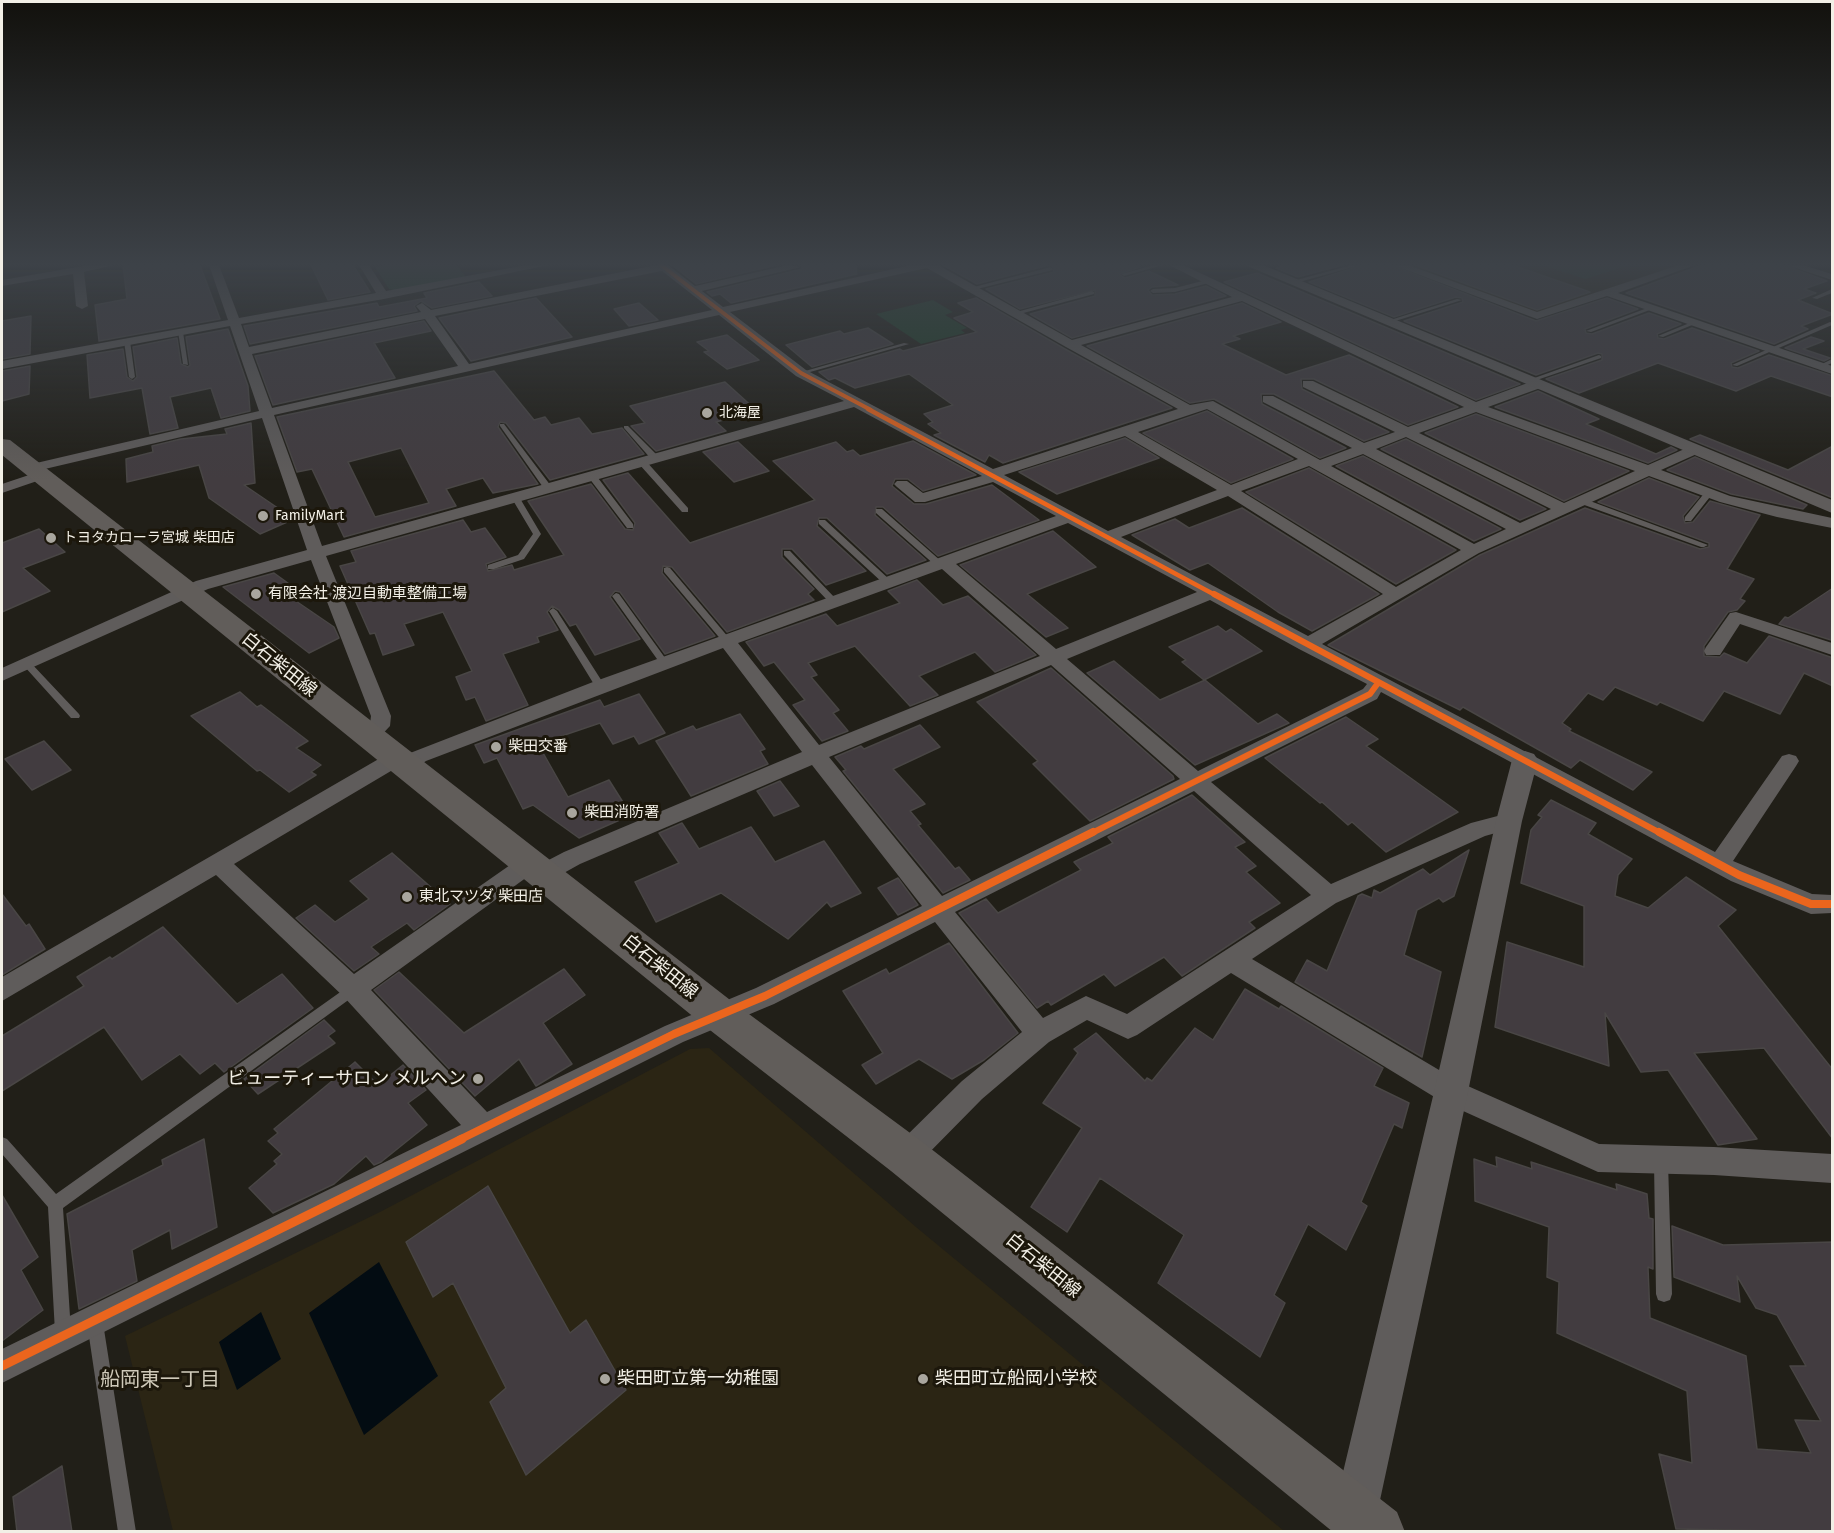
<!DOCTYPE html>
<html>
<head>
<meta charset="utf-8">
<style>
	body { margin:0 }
	#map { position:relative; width:1834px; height:1533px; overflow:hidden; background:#211f18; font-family:"Fira Sans",sans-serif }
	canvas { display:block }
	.frame { position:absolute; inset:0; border:3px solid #f2efe6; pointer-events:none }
</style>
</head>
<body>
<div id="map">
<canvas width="1834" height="1533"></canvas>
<div class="frame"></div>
</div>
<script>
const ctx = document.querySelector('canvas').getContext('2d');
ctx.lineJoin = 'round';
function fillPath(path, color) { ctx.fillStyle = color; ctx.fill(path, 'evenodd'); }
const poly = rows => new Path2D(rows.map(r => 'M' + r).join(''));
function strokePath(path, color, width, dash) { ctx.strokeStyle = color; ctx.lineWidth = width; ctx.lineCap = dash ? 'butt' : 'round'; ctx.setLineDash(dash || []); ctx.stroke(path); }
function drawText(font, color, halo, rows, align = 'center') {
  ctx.font = font + ' "Fira Sans","Noto Sans JP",sans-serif'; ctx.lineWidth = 6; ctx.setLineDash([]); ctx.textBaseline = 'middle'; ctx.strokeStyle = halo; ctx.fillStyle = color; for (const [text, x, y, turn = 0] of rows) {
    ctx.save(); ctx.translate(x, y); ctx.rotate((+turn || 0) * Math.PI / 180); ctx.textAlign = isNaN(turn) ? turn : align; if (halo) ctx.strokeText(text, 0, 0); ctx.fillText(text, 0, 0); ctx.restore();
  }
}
const built = poly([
	[1404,265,1683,265,1535,314],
	[709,1048,916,1227,1284,1531,173,1531,125,1336,380,1212,690,1049]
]);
const green = poly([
	[386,265,457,265,465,276,463,279,397,291,389,289,375,267],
	[1543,265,1630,265,1585,279],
	[933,300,953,312,945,315,967,328,961,330,965,333,921,344,876,314]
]);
const water = poly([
	[379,1262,438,1376,364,1435,309,1313],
	[261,1312,281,1359,237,1390,219,1342]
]);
const building = poly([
	[123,265,200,265,220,319,99,341,95,305,127,299,123,265],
	[311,265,353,265,370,292,328,300,311,265],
	[672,265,777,265,696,284,672,265],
	[802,265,856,265,857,274,731,303,720,294,712,296,707,292,802,269,802,265],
	[943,265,1049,265,977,284,943,265],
	[1052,265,1137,265,1140,267,1119,274,1125,278,1149,271,1178,285,1152,287,1148,290,1152,295,1175,294,1206,286,1226,296,1072,338,1030,314,1095,296,1095,290,1020,309,986,289,1054,272,1052,265],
	[1285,265,1343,265,1298,277,1276,268,1285,265],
	[1363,265,1391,265,1536,321,1607,298,1638,309,1585,329,1586,333,1592,334,1649,313,1681,324,1657,334,1658,338,1664,339,1692,328,1759,351,1731,363,1732,367,1738,368,1769,355,1833,376,1833,397,1771,376,1736,391,1658,363,1579,393,1546,379,1602,360,1602,354,1598,353,1536,375,1404,321,1463,302,1462,298,1456,297,1394,317,1309,282,1363,265],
	[1415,265,1512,265,1590,292,1537,310,1415,265],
	[1702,265,1784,265,1827,281,1804,289,1816,293,1798,300,1833,314,1801,326,1808,329,1774,344,1626,293,1702,265],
	[1257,273,1520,384,1476,400,1224,282,1257,273],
	[479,282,492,296,432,308,421,301,414,306,417,311,250,344,244,326,377,303,379,307,427,298,424,293,479,282],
	[536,298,572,337,471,361,439,318,536,298],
	[976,298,1065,349,1172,408,1003,463,989,455,985,462,934,435,941,433,928,424,933,422,924,414,953,405,909,374,855,388,835,378,829,380,819,372,900,349,903,351,977,332,954,318,973,312,958,303,976,298],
	[639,303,658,320,629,326,614,309,639,303],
	[1242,303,1281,322,1233,336,1240,339,1222,344,1286,375,1349,355,1458,407,1408,425,1314,379,1301,379,1302,389,1389,432,1364,441,1274,394,1261,394,1262,404,1346,448,1320,458,1214,399,1190,403,1087,346,1242,303],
	[31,316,30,354,2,359,2,321,31,316],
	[424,321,431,331,374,343,395,378,273,405,255,356,424,321],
	[868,328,893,344,812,367,786,345,840,331,844,334,868,328],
	[228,329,248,386,250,411,221,418,211,388,170,397,178,428,150,434,142,388,90,398,87,355,123,349,127,377,133,381,137,377,133,347,177,338,181,364,188,367,190,365,186,337,228,329],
	[727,335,759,360,727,369,704,352,709,351,697,342,727,335],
	[1811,337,1824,341,1803,349,1830,358,1824,361,1785,348,1811,337],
	[30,366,29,394,2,401,2,371,30,366],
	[494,371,534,420,545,417,551,425,579,418,592,434,622,428,644,454,550,480,506,423,500,422,498,427,538,484,493,493,483,478,446,489,456,506,344,537,312,469,297,472,277,417,494,371],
	[401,448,429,503,375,517,348,462,401,448],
	[725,382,757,411,716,422,726,431,656,451,631,426,645,423,630,406,725,382],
	[1538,391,1599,419,1586,424,1656,454,1671,447,1677,450,1648,463,1495,407,1538,391],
	[1207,411,1293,459,1231,483,1143,433,1207,411],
	[1476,414,1629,471,1564,501,1425,433,1476,414],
	[251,423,255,483,244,485,294,519,260,534,209,498,199,465,127,482,126,459,153,452,152,446,181,439,227,434,225,429,251,423],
	[1700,435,1788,470,1833,446,1833,498,1690,439,1700,435],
	[1125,438,1159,458,1057,494,1019,472,1125,438],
	[1406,439,1546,509,1520,520,1381,449,1406,439],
	[913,441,976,475,923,491,908,479,895,479,892,486,914,504,926,504,992,485,1039,520,938,556,883,507,876,507,875,515,926,560,887,574,827,518,819,518,817,526,866,571,826,585,792,549,782,549,782,557,814,589,808,594,814,600,727,632,672,567,663,566,662,573,715,636,665,654,620,592,615,591,610,597,640,639,595,655,576,624,570,626,559,610,552,606,547,612,558,630,537,637,539,642,503,654,528,705,486,721,475,697,466,700,456,677,472,671,443,612,404,624,414,645,383,655,375,633,370,634,340,566,356,562,351,551,463,520,471,532,485,528,506,557,486,564,488,571,512,565,514,570,564,555,528,501,591,484,625,529,633,530,635,523,603,480,628,473,690,543,815,500,773,461,836,442,847,452,853,450,860,456,913,441],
	[738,442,769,471,734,482,703,452,738,442],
	[1363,456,1501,529,1474,541,1336,466,1363,456],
	[1695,457,1807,505,1803,509,1731,494,1667,470,1695,457],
	[1309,468,1456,550,1396,584,1246,492,1309,468],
	[1649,478,1699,497,1683,516,1685,523,1693,522,1710,501,1760,515,1727,569,1754,579,1740,599,1745,601,1737,610,1728,612,1704,646,1704,656,1720,657,1724,653,1747,663,1769,636,1833,658,1833,686,1804,673,1780,714,1724,691,1703,721,1660,702,1657,705,1615,687,1603,700,1588,693,1562,723,1571,729,1569,731,1652,772,1633,790,1580,760,1571,768,1463,707,1460,710,1328,645,1480,555,1585,508,1700,549,1709,547,1709,543,1598,502,1649,478],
	[1242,508,1379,594,1312,631,1278,612,1208,563,1190,570,1132,535,1175,519,1189,528,1242,508],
	[39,529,65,552,23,568,50,591,2,612,2,543,39,529],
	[1053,531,1096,567,1027,594,1068,628,1046,637,960,565,1053,531],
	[274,573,303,594,290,597,334,627,339,638,309,653,223,587,274,573],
	[917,580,943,605,968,596,1036,655,995,672,975,652,919,676,938,695,910,706,855,646,808,663,817,675,811,677,839,710,833,713,848,731,822,741,793,705,805,700,774,662,764,666,746,642,826,614,837,626,900,603,888,591,917,580],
	[1833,588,1831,640,1779,624,1785,617,1788,618,1833,588],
	[1218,626,1226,632,1231,629,1262,651,1204,680,1182,662,1186,660,1169,647,1218,626],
	[1114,661,1160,700,1205,680,1258,724,1277,714,1289,723,1195,765,1087,673,1114,661],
	[1051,668,1173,776,1174,779,1090,821,1033,764,1038,761,977,702,1051,668],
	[240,692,257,707,261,705,308,741,296,748,321,765,311,772,316,775,289,792,260,770,257,771,191,716,240,692],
	[639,694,665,733,639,744,634,736,613,744,600,723,538,744,568,797,609,780,631,815,579,838,533,805,523,809,497,758,484,763,475,745,600,700,604,707,639,694],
	[740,714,765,749,760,751,768,764,691,796,656,741,693,726,696,730,740,714],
	[1346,717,1378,739,1366,746,1458,812,1386,852,1352,822,1348,825,1322,802,1320,803,1265,758,1346,717],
	[920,725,940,747,893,769,925,804,910,811,921,824,918,825,955,869,959,867,970,880,943,893,843,771,846,770,835,757,861,746,864,749,920,725],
	[44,741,71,770,32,790,5,759,44,741],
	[780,781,799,806,774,816,757,791,780,781],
	[1192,795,1245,842,1235,847,1256,866,1246,872,1280,903,1249,922,1255,928,1182,976,1164,957,1115,986,1104,974,1051,1005,1048,1001,1037,1008,959,913,986,899,998,913,1081,870,1074,862,1113,843,1108,837,1192,795],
	[1551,800,1596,823,1588,834,1632,859,1618,875,1615,896,1648,908,1686,877,1736,910,1718,926,1833,1070,1833,1139,1764,1048,1694,1053,1757,1139,1718,1145,1668,1070,1641,1072,1605,1013,1609,1066,1495,1027,1507,942,1584,967,1584,906,1521,883,1531,830,1542,817,1538,815,1551,800],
	[682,823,699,849,751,827,775,862,824,841,861,893,831,907,827,902,788,939,721,893,656,922,635,882,679,863,659,833,682,823],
	[1469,850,1454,896,1443,902,1439,898,1417,910,1404,955,1441,972,1422,1057,1295,982,1307,960,1327,971,1358,896,1362,894,1372,898,1374,890,1380,893,1423,869,1430,875,1469,850],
	[392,853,450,904,414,930,407,923,371,947,379,954,354,971,296,918,315,905,335,922,369,899,350,881,392,853],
	[898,878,918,905,898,915,878,888,898,878],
	[2,894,26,926,29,924,45,949,2,975,2,894],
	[163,927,237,1004,282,974,313,1008,224,1072,215,1063,200,1074,180,1054,142,1080,104,1027,2,1091,2,1036,84,986,77,977,110,957,112,959,163,927],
	[949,943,1018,1033,984,1060,952,1079,919,1059,876,1084,862,1065,883,1053,843,991,886,969,889,974,949,943],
	[564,969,585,995,543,1023,572,1064,536,1086,519,1059,475,1096,374,990,399,972,464,1033,564,969],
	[1245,989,1279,1009,1281,1006,1383,1068,1374,1086,1409,1103,1402,1128,1394,1124,1361,1202,1367,1206,1346,1250,1308,1224,1274,1295,1285,1303,1260,1357,1158,1283,1184,1235,1100,1178,1067,1232,1031,1207,1082,1128,1043,1103,1078,1053,1074,1049,1096,1033,1145,1081,1147,1078,1152,1081,1195,1028,1213,1040,1245,989],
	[324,1020,335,1031,328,1036,335,1043,258,1094,244,1079,324,1020],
	[355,1062,378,1085,403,1065,426,1090,408,1103,427,1125,381,1162,374,1165,366,1156,334,1184,273,1213,249,1188,277,1164,274,1161,282,1154,268,1141,278,1133,274,1129,355,1062],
	[204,1139,217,1227,172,1249,170,1230,132,1250,137,1281,79,1309,67,1214,163,1165,162,1160,204,1139],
	[1496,1157,1532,1169,1531,1162,1617,1190,1616,1184,1647,1194,1649,1218,1653,1219,1653,1269,1648,1267,1650,1318,1746,1356,1757,1449,1811,1453,1795,1420,1821,1421,1790,1366,1806,1366,1777,1315,1756,1308,1737,1276,1740,1302,1674,1277,1672,1226,1723,1245,1833,1242,1833,1532,1676,1529,1659,1454,1692,1463,1687,1391,1557,1333,1559,1282,1547,1277,1549,1227,1475,1201,1474,1159,1497,1167,1496,1157],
	[488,1186,570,1333,586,1320,626,1390,526,1475,490,1402,506,1388,453,1283,433,1297,406,1242,488,1186],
	[2,1195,38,1257,21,1270,43,1310,2,1341,2,1195],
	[62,1466,72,1532,17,1532,13,1497,62,1466]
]);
const service = poly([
	[1154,265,1163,265,1124,276,1121,274,1154,265],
	[1352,265,1361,265,1292,284,1289,282,1352,265],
	[1051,267,1053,270,973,290,970,288,1051,267],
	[1210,279,1212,282,1175,292,1153,293,1150,291,1153,289,1175,288,1210,279],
	[1832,289,1832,293,1817,299,1812,298,1832,289],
	[1092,291,1094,292,1094,294,1016,315,1013,313,1092,291],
	[1457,299,1462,300,1389,323,1384,322,1457,299],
	[1650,307,1655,308,1591,332,1586,331,1650,307],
	[1692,322,1697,323,1663,337,1658,336,1692,322],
	[1830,322,1832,323,1832,325,1737,366,1732,365,1830,322],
	[178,331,183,332,188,365,183,364,178,331],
	[127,339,130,341,135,377,132,379,129,377,124,341,127,339],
	[904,343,909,344,803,374,798,373,904,343],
	[1599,355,1601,356,1601,358,1531,382,1526,381,1599,355],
	[1832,359,1832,363,1821,368,1818,366,1832,359],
	[500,424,504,424,551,486,551,490,545,490,500,426,500,424],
	[624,426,628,426,658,456,658,460,652,460,624,428,624,426],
	[639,460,645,460,688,508,688,512,682,512,639,464,639,460],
	[589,474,595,474,633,524,633,528,627,528,589,478,589,474],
	[1706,491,1713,493,1691,521,1685,521,1685,517,1706,491],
	[512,495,518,495,541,534,524,559,494,569,488,569,488,565,518,555,533,534,511,497,512,495],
	[1576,498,1582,498,1708,545,1704,547,1701,547,1576,502,1576,498],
	[876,509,882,509,942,562,942,566,936,566,876,513,876,509],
	[819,520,825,520,890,580,890,584,884,584,819,524,819,520],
	[784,551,790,551,836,599,836,603,830,603,784,555,784,551],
	[667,567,670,568,729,638,731,640,729,642,723,642,664,572,664,568,667,567],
	[616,593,619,594,668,662,670,664,668,666,662,666,612,596,616,593],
	[553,608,557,611,605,686,603,688,597,688,595,686,549,611,553,608],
	[27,661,30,662,79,714,80,716,79,718,71,718,24,666,22,664,27,661],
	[353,983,358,985,359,989,358,993,63,1208,71,1332,69,1338,63,1340,57,1338,55,1332,48,1207,2,1154,2,1137,7,1139,56,1194,353,983],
	[1661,1155,1666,1157,1668,1162,1672,1294,1670,1300,1664,1302,1658,1300,1656,1294,1654,1162,1656,1157,1661,1155],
	[95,1315,101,1317,103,1323,136,1532,118,1532,87,1323,89,1317,95,1315]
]);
const minor = poly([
	[89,265,114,265,84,272,88,306,82,309,76,306,73,274,2,286,2,280,89,265],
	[209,265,219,265,239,318,376,293,359,265,369,265,386,291,526,265,549,265,384,299,241,324,249,347,421,312,416,306,422,303,431,310,656,265,668,265,695,286,788,265,801,267,702,291,723,307,911,265,938,265,1072,340,1232,297,1169,265,1183,265,1476,402,1533,381,1543,381,1543,387,1488,407,1648,465,1689,447,1699,447,1701,450,1699,453,1661,470,1730,496,1832,518,1832,528,1777,517,1720,502,1649,476,1479,553,1322,644,1715,852,1782,756,1789,754,1796,756,1799,761,1796,766,1733,861,1812,894,1832,895,1832,913,1811,914,1731,881,1381,692,1377,699,1211,782,1331,884,1471,823,1509,813,1517,815,1520,821,1517,827,1485,836,1336,903,1252,959,1461,1083,1599,1144,1714,1147,1832,1154,1832,1183,1714,1175,1598,1172,1441,1101,1231,973,1137,1035,1128,1039,1087,1020,1049,1042,982,1099,916,1166,906,1170,896,1166,891,1156,896,1146,962,1081,1022,1032,935,922,774,1004,683,1042,2,1383,2,1349,461,1125,344,997,216,875,2,1001,2,977,389,753,396,751,405,755,593,682,1056,516,993,482,925,502,915,502,897,487,894,484,897,481,907,481,923,493,982,476,854,407,326,556,391,716,390,726,375,742,361,742,358,737,370,724,371,716,311,560,208,589,2,681,2,668,196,581,307,550,262,418,32,472,25,468,32,464,259,411,230,326,2,369,2,361,228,320,209,265],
	[927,268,1066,347,1178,409,993,469,806,370,730,312,927,268],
	[662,271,712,310,469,364,435,316,662,271],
	[1242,301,1464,407,1408,427,1313,381,1303,381,1303,387,1395,432,1364,443,1273,396,1263,396,1263,402,1352,448,1320,460,1213,401,1190,405,1081,345,1242,301],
	[719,315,796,376,844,401,322,546,274,415,719,315],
	[425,319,458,366,272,408,252,354,425,319],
	[1207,409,1298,459,1231,485,1138,432,1207,409],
	[1476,412,1635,471,1564,503,1419,433,1476,412],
	[1125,436,1217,490,1108,531,1004,475,1125,436],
	[1406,437,1551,509,1520,523,1376,449,1406,437],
	[1363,454,1506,529,1474,544,1331,466,1363,454],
	[1309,466,1461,550,1396,587,1241,491,1309,466],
	[1228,496,1383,594,1308,636,1121,537,1228,496],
	[1068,523,1100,540,1197,592,1056,649,956,564,1068,523],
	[942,569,1040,656,819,745,738,643,942,569],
	[1210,600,1299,649,1367,684,1363,689,1198,771,1067,659,1210,600],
	[723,648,802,752,564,852,541,864,539,856,531,853,523,856,354,974,234,864,396,768,405,772,412,770,426,761,723,648],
	[1051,665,1180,779,942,896,829,757,1051,665],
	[812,765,922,906,756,988,665,1026,487,1112,371,990,534,872,537,879,545,882,553,879,580,864,812,765],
	[1194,791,1311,895,1127,1014,1086,996,1043,1018,955,912,1194,791],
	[1393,265,1408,265,1537,312,1679,265,1695,265,1618,293,1832,366,1832,374,1607,296,1537,319,1393,265],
	[1786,265,1803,265,1832,274,1832,280,1786,265],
	[41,471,48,475,46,478,2,493,2,484,41,471],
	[1736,612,1832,643,1832,655,1740,624,1720,655,1706,655,1704,651,1706,647,1730,613,1736,612]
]);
const tertiary = poly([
	[1245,265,1263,265,1832,500,1832,513,1245,265],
	[1525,751,1534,754,1538,760,1522,821,1468,1092,1377,1514,1371,1530,1344,1532,1339,1530,1333,1514,1434,1092,1496,821,1512,760,1516,754,1525,751]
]);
const primary = poly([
	[2,439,10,440,734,1003,921,1141,1397,1512,1405,1532,1333,1532,891,1171,706,1027,2,455,2,439]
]);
const cyclewayFar4 = poly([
	[661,265,801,373,871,410]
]);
const cyclewayFar3 = poly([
	[868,409,1217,596]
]);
const cyclewayFar2 = poly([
	[1214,594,1662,834],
	[1090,834,1370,694,1378,683]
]);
const cyclewayFar1 = poly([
	[1659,832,1739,875,1811,904,1832,904],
	[459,1140,674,1034,765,996,1093,832]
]);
const cycleway = poly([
	[2,1366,462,1139]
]);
const markers = [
	[707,413,6,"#a9a69e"],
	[263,516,6,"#a9a69e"],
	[51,538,6,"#a9a69e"],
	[256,594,6,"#a9a69e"],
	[496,747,6,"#a9a69e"],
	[572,813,6,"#a9a69e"],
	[407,897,6,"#a9a69e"],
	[478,1079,6,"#a9a69e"],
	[605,1379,6,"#a9a69e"],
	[923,1379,6,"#a9a69e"]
];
const farPoinames = [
	["北海屋",719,413],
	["FamilyMart",275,516],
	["トヨタカローラ宮城 柴田店",63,538]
];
const poiNames = [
	["有限会社 渡辺自動車整備工場",268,594],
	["柴田交番",508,747],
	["柴田消防署",584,813],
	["東北マツダ 柴田店",419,897]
];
const nearStreetnames = [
	["白石柴田線",279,665,39],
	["白石柴田線",660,967,39],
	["白石柴田線",1043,1266,39]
];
const nearPoinames = [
	["ビューティーサロン メルヘン",466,1079,"right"],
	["柴田町立第一幼稚園",617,1379],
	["柴田町立船岡小学校",935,1379]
];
const nearNeighbourhoodnames = [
	["船岡東一丁目",160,1380]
];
fillPath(built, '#2b2514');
fillPath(green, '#1c3f27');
fillPath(water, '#030c12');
fillPath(building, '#423c40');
strokePath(building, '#494645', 1.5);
fillPath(service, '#5f5c5b');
fillPath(minor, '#5f5c5b');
fillPath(tertiary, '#5f5c5b');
fillPath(primary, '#615d5a');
strokePath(cyclewayFar4, '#eb651d', 4);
strokePath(cyclewayFar3, '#eb651d', 4.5);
strokePath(cyclewayFar2, '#eb651d', 6);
strokePath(cyclewayFar1, '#eb651d', 8);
strokePath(cycleway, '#eb651d', 9);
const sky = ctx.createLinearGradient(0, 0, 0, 480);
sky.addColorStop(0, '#12110d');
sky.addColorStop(0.55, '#3d4248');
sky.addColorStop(1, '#3d424800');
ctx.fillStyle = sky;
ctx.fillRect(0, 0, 1834, 480);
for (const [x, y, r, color] of markers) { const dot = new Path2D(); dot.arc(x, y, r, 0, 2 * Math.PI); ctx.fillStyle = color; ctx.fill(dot); strokePath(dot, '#1c170b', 2); }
drawText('14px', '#f2efe6', '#1c170b', farPoinames, 'left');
drawText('15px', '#f2efe6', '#1c170b', poiNames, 'left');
drawText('18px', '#f2efe6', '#1c170b', nearStreetnames);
drawText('18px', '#f2efe6', '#1c170b', nearPoinames, 'left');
drawText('20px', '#cfc9b9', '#1c170b', nearNeighbourhoodnames);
</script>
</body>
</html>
